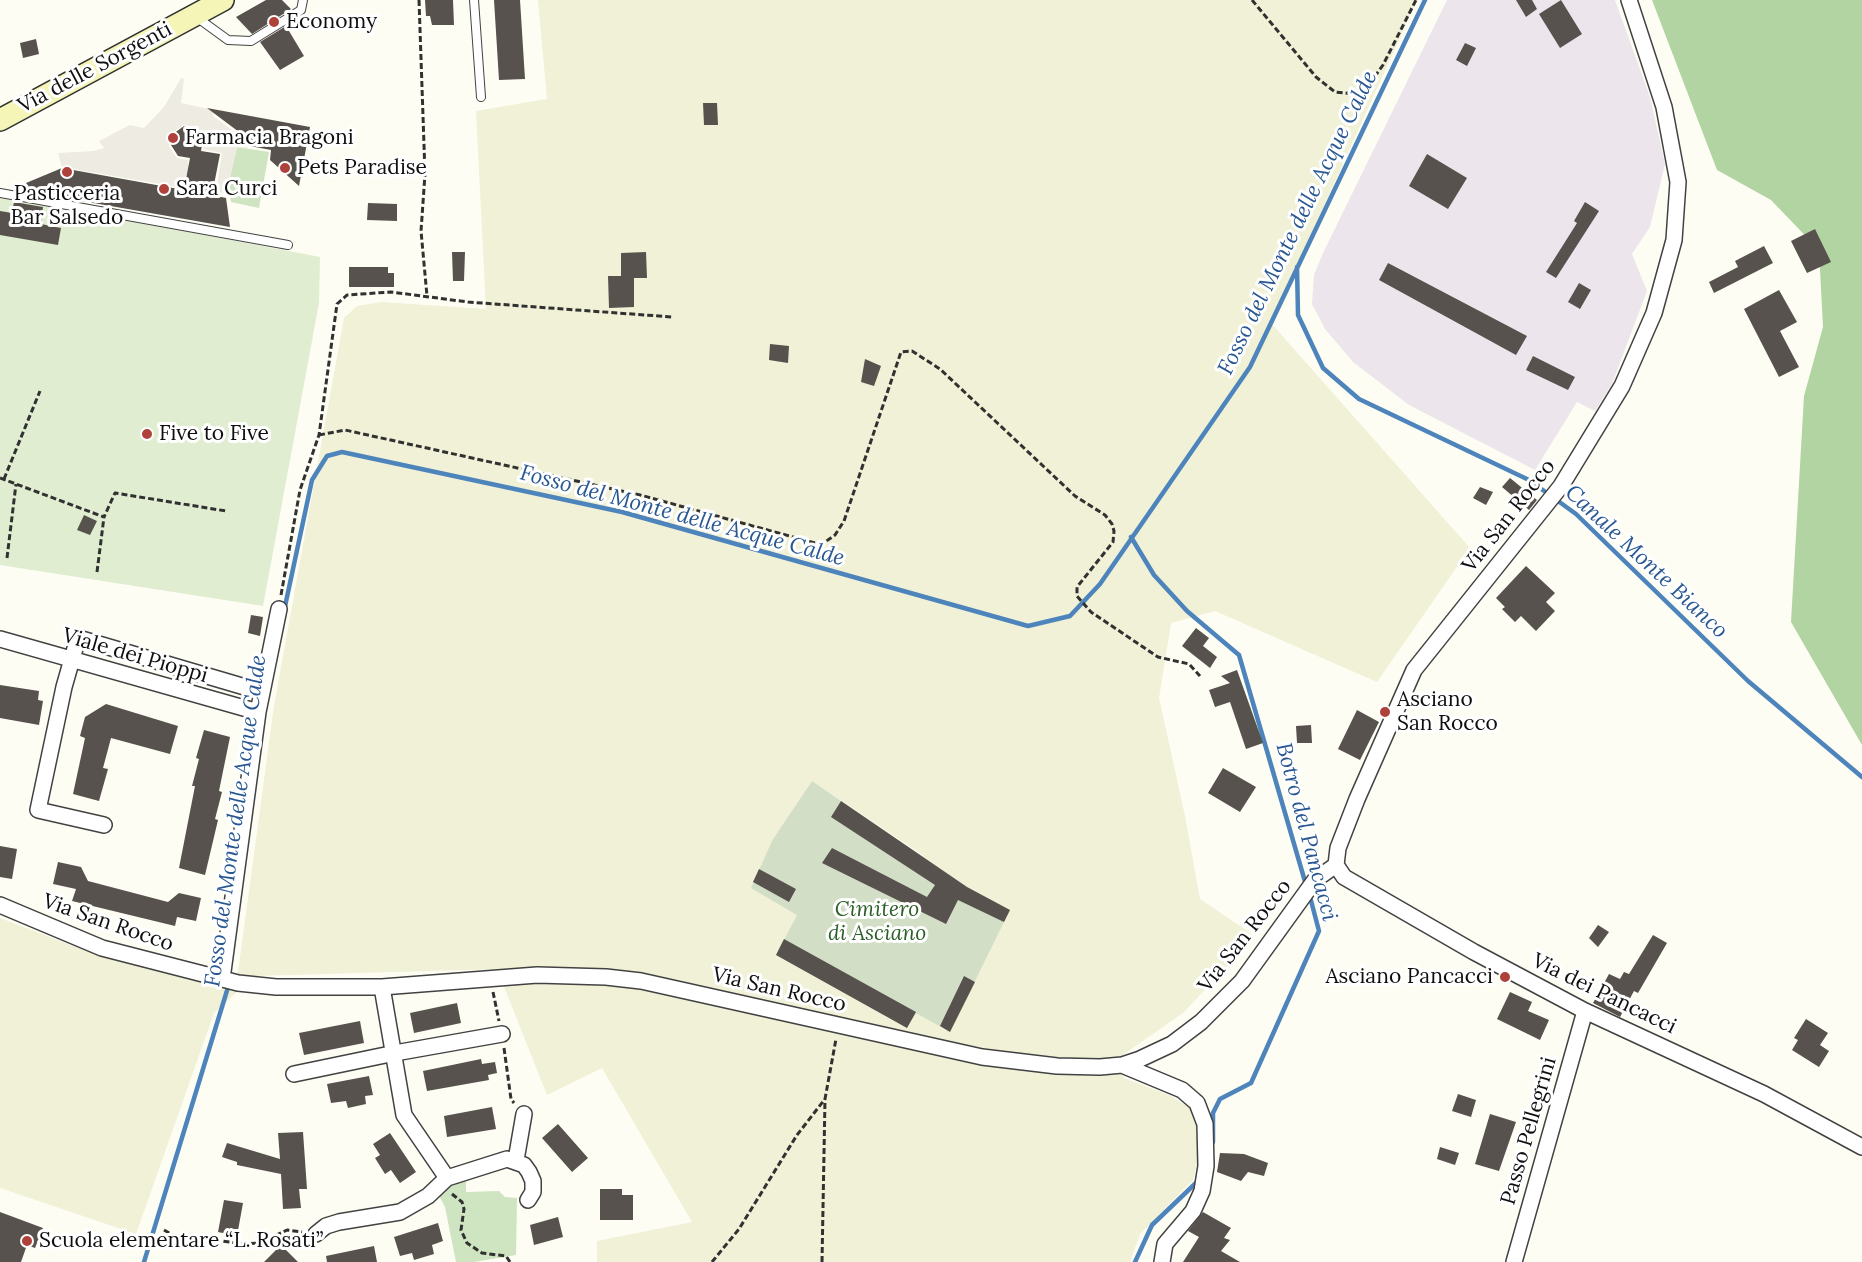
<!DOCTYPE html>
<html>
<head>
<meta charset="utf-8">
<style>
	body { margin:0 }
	canvas { display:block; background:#fdfdf3 }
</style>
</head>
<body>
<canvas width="1862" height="1262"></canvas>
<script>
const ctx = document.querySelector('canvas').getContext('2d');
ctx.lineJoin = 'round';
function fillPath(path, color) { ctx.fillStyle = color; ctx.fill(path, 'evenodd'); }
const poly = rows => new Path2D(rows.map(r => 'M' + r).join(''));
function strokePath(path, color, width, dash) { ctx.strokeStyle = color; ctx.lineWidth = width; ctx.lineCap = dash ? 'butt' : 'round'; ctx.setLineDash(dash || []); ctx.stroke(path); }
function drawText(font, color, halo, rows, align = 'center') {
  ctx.font = font + ' Lora,serif'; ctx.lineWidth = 6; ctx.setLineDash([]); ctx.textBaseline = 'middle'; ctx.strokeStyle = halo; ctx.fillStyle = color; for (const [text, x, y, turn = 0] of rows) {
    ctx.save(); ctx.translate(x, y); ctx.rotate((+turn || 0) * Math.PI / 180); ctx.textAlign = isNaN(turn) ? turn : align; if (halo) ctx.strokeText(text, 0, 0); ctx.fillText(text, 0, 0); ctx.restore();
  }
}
const industrial = poly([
	[1447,0,1615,0,1650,97,1665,164,1650,227,1632,254,1647,291,1612,384,1595,411,1577,402,1535,470,1409,405,1353,362,1325,329,1312,304,1314,275,1323,253]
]);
const farmland = poly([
	[538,0,1417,0,1271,323,1470,548,1377,682,1215,611,1171,623,1159,698,1185,816,1200,899,1252,934,1231,962,1183,1013,1117,1059,1124,1078,1171,1096,1189,1107,1196,1123,1199,1155,1193,1180,1140,1234,1130,1262,597,1262,597,1241,692,1222,602,1068,547,1095,497,969,255,976,214,1013,136,1234,0,1188,0,918,102,957,236,987,274,706,344,318,357,306,381,302,486,309,476,111,547,99],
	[812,781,924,856,922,858,967,887,1010,910,950,1032,916,1012,908,1027,776,955,797,915,773,839]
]);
const green = poly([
	[237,147,269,152,259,208,231,202,228,185],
	[466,1180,466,1192,499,1191,505,1197,517,1198,516,1255,474,1262,456,1262,445,1207,439,1196,448,1187]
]);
const forest = poly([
	[1652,0,1862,0,1862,745,1791,622,1804,396,1823,327,1819,250,1771,200,1717,170]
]);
const cemetery = poly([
	[812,781,967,887,1010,910,950,1032,916,1013,907,1028,776,955,797,915,751,888,773,839]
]);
const pitch = poly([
	[0,196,320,257,319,303,263,606,0,565]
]);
const plaza = poly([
	[181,78,184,79,181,103,214,110,213,116,248,142,247,148,237,147,228,185,229,194,216,191,222,153,203,149,205,139,197,127,183,125,171,134,169,146,177,158,188,160,188,165,202,168,200,178,186,175,183,188,62,167,58,153,94,151,104,148,99,141,130,125,144,128,164,107]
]);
const stream = poly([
	[1297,267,1298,315,1323,368,1359,399,1529,480,1576,514,1748,681,1862,777],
	[1131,537,1154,575,1187,611,1239,655,1306,885],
	[284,611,312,480,327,456,342,452,622,512,1028,626,1070,616,1100,584,1250,367,1425,0],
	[1213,1142,1213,1113,1220,1099,1251,1083,1319,931,1309,893],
	[144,1262,229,984],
	[1135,1262,1152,1225,1198,1181]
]);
const building = poly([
	[266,0,282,0,291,9,252,34,236,17],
	[425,0,453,0,454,25,432,25,430,16,426,16],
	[494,0,520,0,525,79,499,80],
	[1516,0,1532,0,1537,9,1526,17],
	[1561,0,1582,34,1560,48,1539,14],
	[286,26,304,56,280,70,260,42],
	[36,39,39,54,23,58,20,43],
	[1465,43,1476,48,1467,66,1456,60],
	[703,103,717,103,718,125,704,125],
	[207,108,310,127,299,186,270,160,271,150,250,146,251,141],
	[184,126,196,128,203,139,201,151,220,154,212,195,226,198,230,227,31,192,26,183,62,168,184,190,190,158,178,156,171,145,173,134],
	[1427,154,1467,178,1448,209,1409,186],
	[14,202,43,207,41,224,61,228,58,245,0,235,0,211,12,213],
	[1585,202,1599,211,1556,278,1546,272,1577,223,1574,221],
	[368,203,397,204,397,221,367,220],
	[1815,229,1831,262,1807,273,1791,241],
	[1764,246,1773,263,1714,293,1709,282,1738,267,1735,261],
	[452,252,465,252,464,281,453,281],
	[646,252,647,278,634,278,634,307,609,308,608,276,621,276,621,253],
	[1388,263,1527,336,1516,355,1379,280],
	[349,267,388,267,388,273,394,273,394,287,349,287],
	[1579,283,1591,290,1580,309,1568,302],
	[1779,290,1797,322,1780,331,1799,367,1779,377,1744,309],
	[770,344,789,346,788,363,769,360],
	[1533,356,1575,377,1568,390,1526,370],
	[865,359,881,366,874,386,861,382],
	[1510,478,1537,500,1529,510,1502,487],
	[1480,487,1493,492,1486,505,1473,498],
	[84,515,97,521,90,535,77,530],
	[1526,566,1555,593,1546,602,1555,611,1536,631,1521,616,1515,622,1502,609,1505,607,1496,598],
	[251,615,263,617,260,636,248,633],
	[1196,628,1209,638,1203,646,1217,657,1210,668,1182,646],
	[1237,670,1263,743,1246,749,1230,702,1215,707,1209,690,1230,683,1221,676],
	[0,685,39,691,38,700,43,701,39,725,0,718],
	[106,704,178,726,170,754,111,738,103,768,108,769,99,801,73,794,85,738,80,736,85,717],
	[1357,710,1379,722,1360,760,1338,749],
	[1311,725,1312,743,1297,743,1296,726],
	[204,730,230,737,219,791,222,792,215,819,218,820,205,875,179,868,195,786,192,786,199,759,196,758],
	[1223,768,1256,787,1240,812,1208,793],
	[841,801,967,887,1010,910,1004,922,958,900,946,924,822,863,832,848,927,897,935,885,831,817],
	[0,846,17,849,12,879,0,877],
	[58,862,81,867,88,881,168,902,179,893,201,898,196,921,177,917,175,926,72,901,76,889,53,884],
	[759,869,796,889,789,902,753,882],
	[1598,925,1609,932,1598,947,1589,938],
	[1653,935,1667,943,1638,993,1634,991,1620,1017,1593,1003,1609,974,1620,979,1624,972,1629,974],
	[784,939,916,1012,907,1028,776,955],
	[964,976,975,982,950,1032,940,1026],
	[1510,992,1532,1002,1528,1011,1549,1020,1540,1040,1497,1019],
	[457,1003,461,1023,414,1033,410,1013],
	[1806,1019,1828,1033,1820,1045,1829,1051,1819,1067,1792,1050,1798,1040,1794,1038],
	[360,1021,364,1043,304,1055,299,1033],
	[481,1059,482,1064,495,1062,497,1073,488,1075,489,1080,427,1091,423,1071],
	[369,1076,373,1095,365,1096,366,1104,348,1108,346,1101,331,1103,327,1084],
	[1458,1094,1476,1100,1471,1117,1452,1111],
	[492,1107,496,1129,447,1137,444,1116],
	[1490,1114,1516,1122,1499,1171,1475,1164],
	[558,1124,588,1158,572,1172,542,1138],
	[303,1132,307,1189,299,1189,301,1208,283,1209,281,1174,237,1165,237,1162,222,1157,227,1143,280,1159,278,1133],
	[390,1133,416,1172,400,1183,391,1170,385,1174,375,1158,380,1155,373,1144],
	[1440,1147,1459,1153,1455,1165,1437,1159],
	[1220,1153,1244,1154,1268,1163,1264,1176,1248,1172,1241,1181,1217,1172],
	[600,1189,622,1189,622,1195,633,1195,633,1220,600,1220],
	[224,1200,243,1203,237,1236,218,1232],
	[0,1212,43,1228,35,1248,27,1245,21,1262,0,1262],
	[1203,1212,1231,1228,1224,1238,1230,1240,1221,1251,1240,1262,1183,1262,1199,1237,1188,1231],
	[558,1217,563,1237,534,1245,530,1225],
	[438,1223,443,1241,432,1245,434,1254,414,1260,412,1253,400,1256,394,1237],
	[281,1245,298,1262,264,1262],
	[374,1246,377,1262,327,1262,326,1256]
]);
const path = poly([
	[419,0,425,174,421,231,427,296],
	[1252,0,1316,77,1335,92,1354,94,1368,86,1383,65,1416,0],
	[319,435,345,430,640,495,815,543,825,542,835,535,844,521,901,352,912,351,940,369,1075,496,1105,515,1112,524,1114,531,1113,542,1077,587,1077,596,1091,612,1158,657,1189,664,1200,676],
	[0,478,104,517,115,493,226,511],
	[4,479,40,391],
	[7,558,16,484],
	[97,572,104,517],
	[281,595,300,490,319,435,337,304,347,295,391,292,468,302,672,317],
	[493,992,499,1021],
	[504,1048,511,1099,514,1103],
	[452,1194,462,1202,464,1209,461,1230,467,1243,482,1253,506,1256,510,1262],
	[164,1230,185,1242,208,1239,243,1244,259,1243,287,1230,302,1232],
	[712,1262,739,1229,797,1135,825,1099,836,1039],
	[822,1262,825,1099]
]);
const service = poly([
	[474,0,481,97],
	[195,16,228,40,251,41,301,10,303,0],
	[0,193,288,245]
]);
const minor = poly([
	[1629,0,1664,107,1678,182,1674,240,1654,313,1622,386,1561,486,1414,670,1357,799,1338,848,1336,865,1344,877,1474,952,1585,1011,1764,1094,1862,1147],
	[0,639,258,712],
	[104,825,38,810,64,687,78,638,262,692],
	[0,905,102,948,238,983,276,987,382,987,537,975,606,977,641,981,982,1057,1057,1066,1100,1067,1122,1065,1140,1059,1172,1044,1201,1022,1242,981,1315,880,1336,865],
	[222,979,258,712,279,609],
	[382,987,404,1115,447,1178],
	[1122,1065,1182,1090,1197,1103,1205,1124,1206,1166,1202,1191,1193,1211,1165,1244,1162,1262],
	[294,1074,395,1053,502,1034],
	[516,1160,524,1114],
	[316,1234,326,1226,339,1222,400,1212,428,1196,447,1178,507,1159,524,1165,529,1172,533,1181,533,1192,528,1200],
	[1514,1262,1585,1011]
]);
const secondary = poly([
	[0,120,223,0]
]);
const markers = [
	[274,22,6,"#ae4139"],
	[173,138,6,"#ae4139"],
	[285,168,6,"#ae4139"],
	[67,172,6,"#ae4139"],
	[164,189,6,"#ae4139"],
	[147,434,6,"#ae4139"],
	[1385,712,6,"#ae4139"],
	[1505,977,6,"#ae4139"],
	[27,1241,6,"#ae4139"]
];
const poiNames = [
	["Economy",286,22],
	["Farmacia Bragoni",185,138],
	["Pets Paradise",297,168],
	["Sara Curci",176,189],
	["Pasticceria",67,194,"center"],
	["Bar Salsedo",67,218,"center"],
	["Five to Five",159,434],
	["Asciano",1397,700],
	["San Rocco",1397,724],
	["Asciano Pancacci",1493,977,"right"],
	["Scuola elementare “L. Rosati”",39,1241]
];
const streetNames = [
	["Via delle Sorgenti",95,68,-28],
	["Via San Rocco",1509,516,-52],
	["Viale dei Pioppi",135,656,16],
	["Via San Rocco",108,923,19],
	["Via San Rocco",1245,936,-52],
	["Via San Rocco",779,990,13],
	["Via dei Pancacci",1604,994,26],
	["Passo Pellegrini",1529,1131,-74]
];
const parkNames = [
	["Cimitero",877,910],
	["di Asciano",877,934]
];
const waterNames = [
	["Fosso del Monte delle Acque Calde",1298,223,-64],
	["Fosso del Monte delle Acque Calde",682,516,15],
	["Canale Monte Bianco",1646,562,43],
	["Fosso del Monte delle Acque Calde",236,821,-82],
	["Botro del Pancacci",1306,832,75]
];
fillPath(industrial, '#ede5ec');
fillPath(farmland, '#f0f1d6');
fillPath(green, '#cfe4c0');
fillPath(forest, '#b2d3a2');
fillPath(cemetery, '#d3dec6');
fillPath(pitch, '#e0edd1');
fillPath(plaza, '#eeece2');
strokePath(stream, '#4e84bc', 4.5);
fillPath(building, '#57524d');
strokePath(service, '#424242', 10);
strokePath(minor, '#424242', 18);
strokePath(secondary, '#313131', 24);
strokePath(path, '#313131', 3, [6, 3]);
strokePath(service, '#fff', 8);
strokePath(minor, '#fff', 15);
strokePath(secondary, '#f4f5b7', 21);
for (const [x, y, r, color] of markers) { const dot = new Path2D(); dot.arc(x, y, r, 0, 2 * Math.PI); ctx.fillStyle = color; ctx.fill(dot); strokePath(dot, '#fff', 2); }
drawText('21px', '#0f0f0f', '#fff', poiNames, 'left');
drawText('21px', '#0f0f0f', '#fff', streetNames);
drawText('italic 21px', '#2c5f27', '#fff', parkNames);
drawText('italic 22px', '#285792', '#fff', waterNames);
</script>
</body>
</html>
